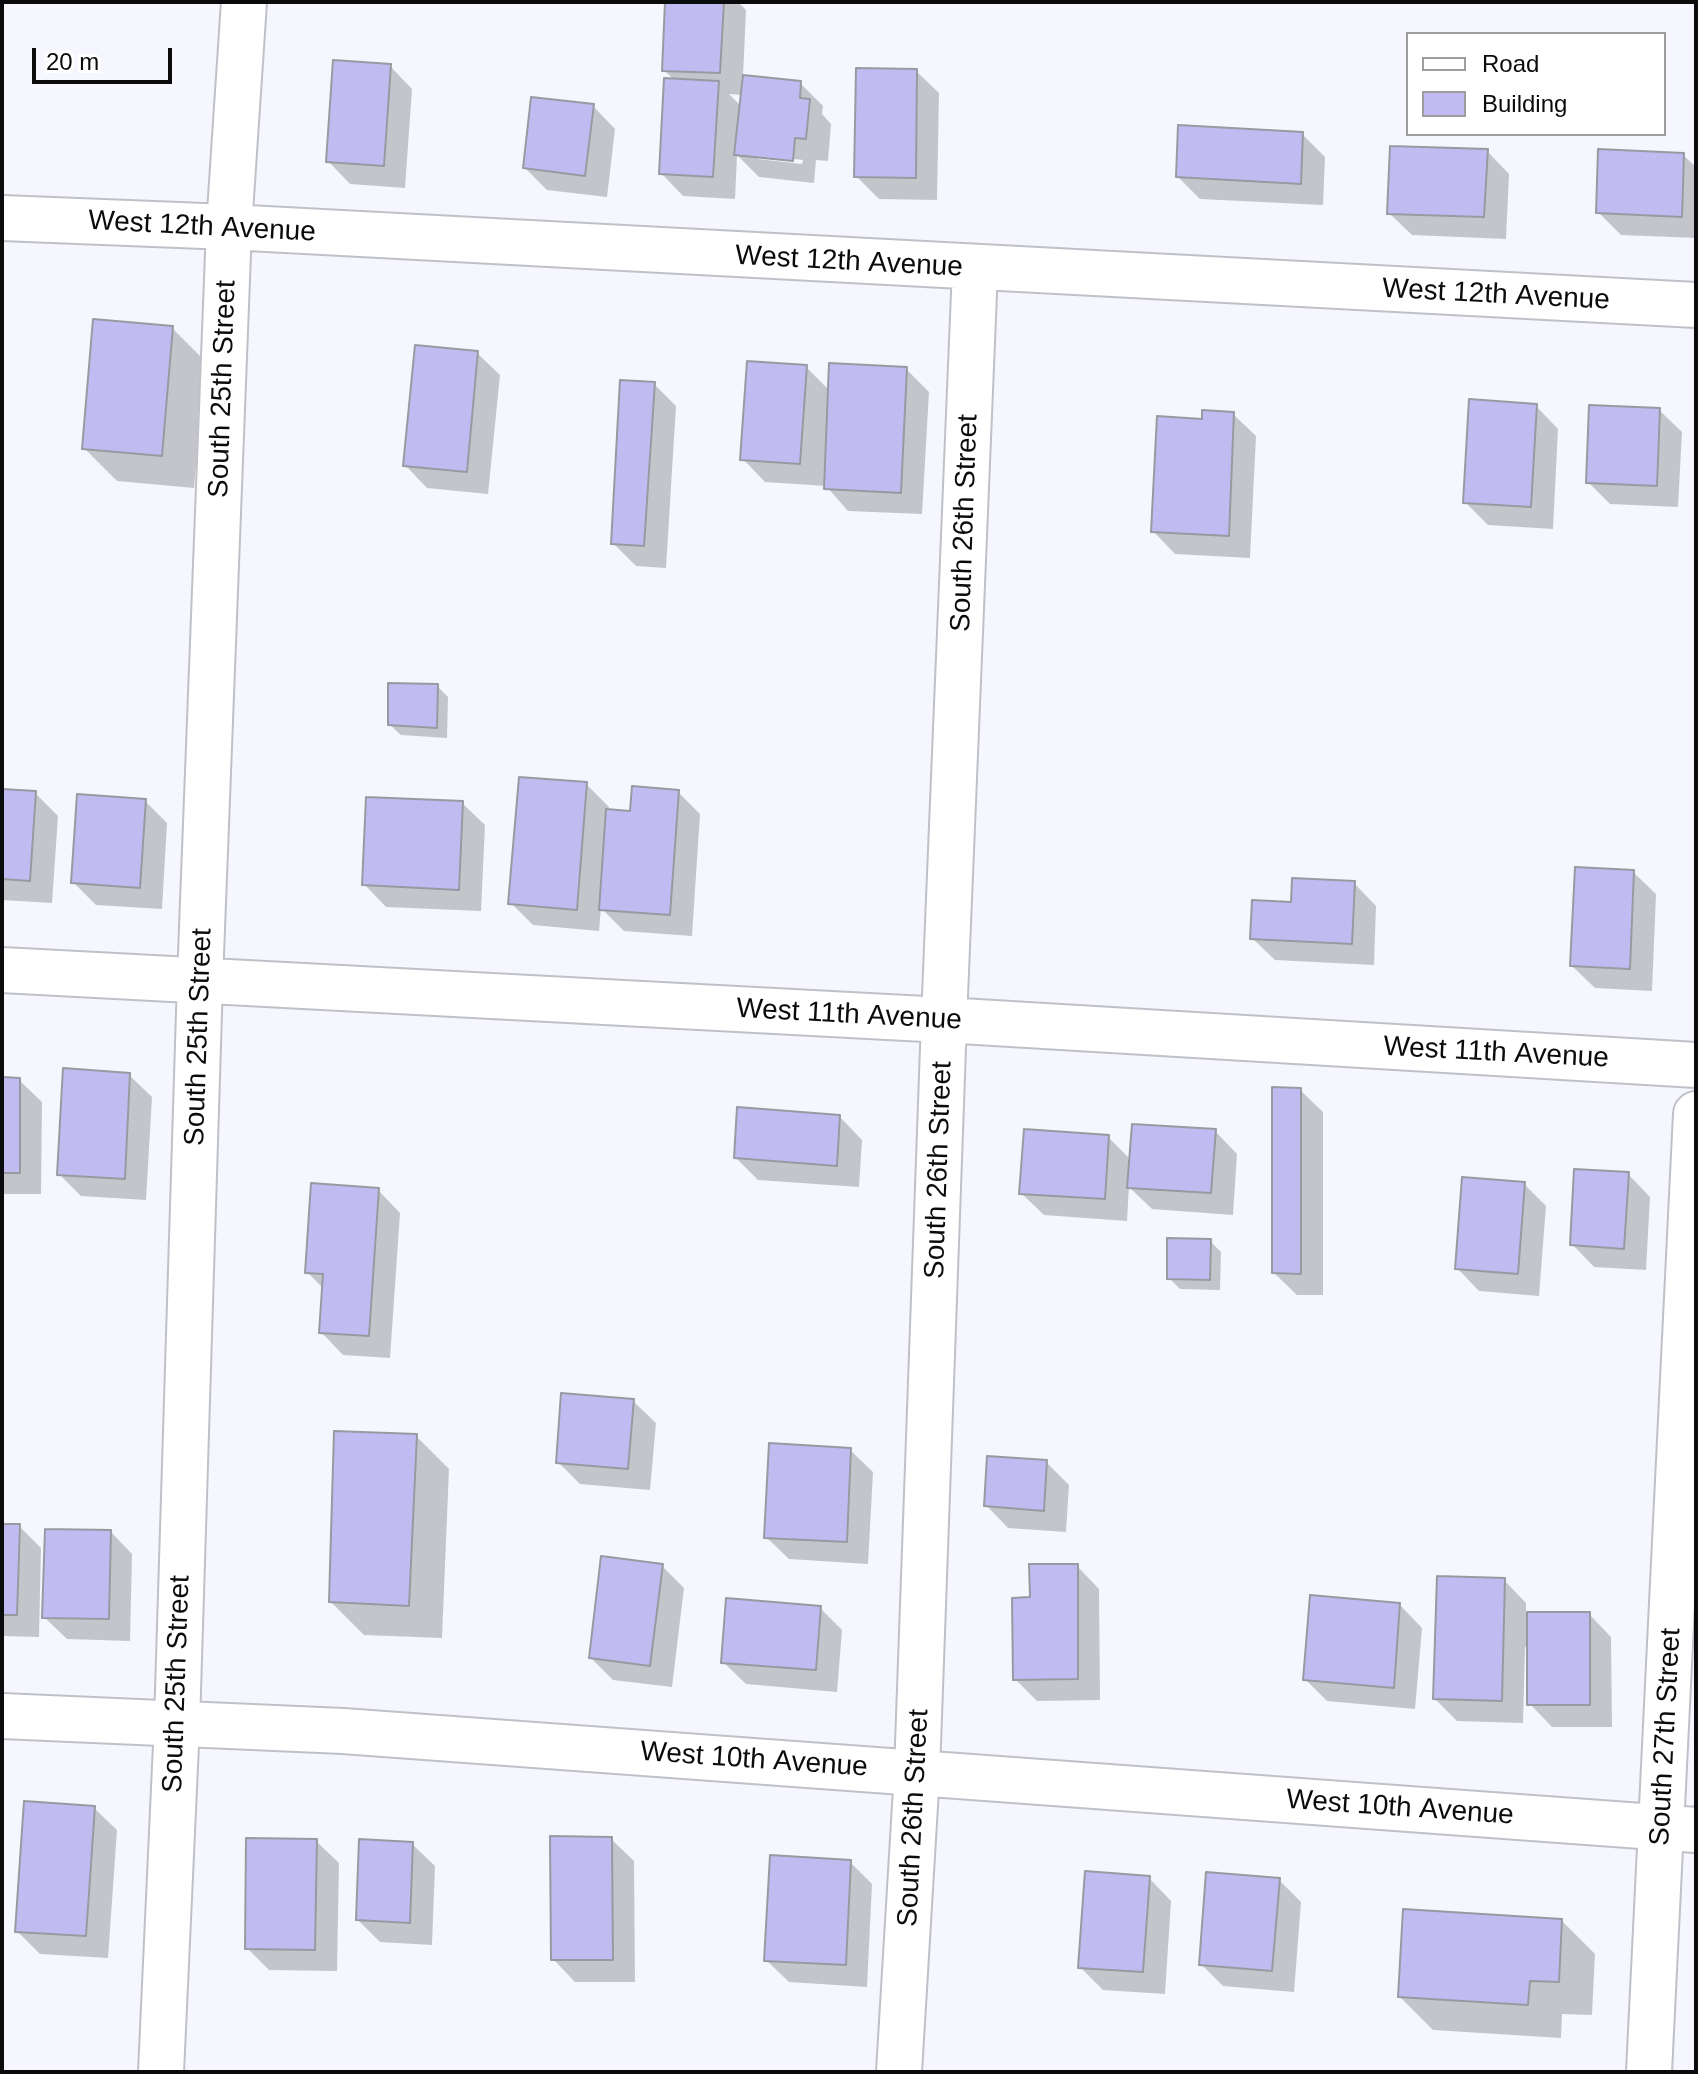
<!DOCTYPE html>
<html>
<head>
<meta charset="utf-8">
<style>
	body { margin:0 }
	#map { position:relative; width:1698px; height:2074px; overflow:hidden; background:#f6f6fe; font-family:Arial,sans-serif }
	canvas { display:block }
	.frame { position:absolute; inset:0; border:4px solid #0b0b0e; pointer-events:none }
	.legend { position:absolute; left:1406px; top:32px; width:260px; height:104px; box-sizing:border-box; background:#fff; border:2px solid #9d9d9f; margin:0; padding:10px 14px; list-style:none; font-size:24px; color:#0b0b0e }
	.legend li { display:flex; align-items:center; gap:16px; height:40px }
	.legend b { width:40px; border:2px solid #9d9d9f }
	.scale { position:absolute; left:32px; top:48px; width:140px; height:36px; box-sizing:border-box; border:4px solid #0b0b0e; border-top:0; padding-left:10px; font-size:24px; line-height:28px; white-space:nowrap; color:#0b0b0e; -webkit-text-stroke:6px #fff; paint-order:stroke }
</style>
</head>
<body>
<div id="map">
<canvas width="1698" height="2074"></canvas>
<div class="frame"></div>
<ul class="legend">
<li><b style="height:10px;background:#fff"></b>Road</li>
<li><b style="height:22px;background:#c0bcf1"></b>Building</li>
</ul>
<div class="scale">20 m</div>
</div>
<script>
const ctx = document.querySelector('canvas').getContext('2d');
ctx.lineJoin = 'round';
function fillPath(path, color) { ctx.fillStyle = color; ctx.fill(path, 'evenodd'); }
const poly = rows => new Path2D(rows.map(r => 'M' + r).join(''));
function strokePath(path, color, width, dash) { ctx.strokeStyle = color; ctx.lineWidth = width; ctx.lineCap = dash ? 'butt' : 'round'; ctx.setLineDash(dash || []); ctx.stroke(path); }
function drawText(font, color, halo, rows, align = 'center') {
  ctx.font = font + ' Arial,sans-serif'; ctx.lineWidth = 7; ctx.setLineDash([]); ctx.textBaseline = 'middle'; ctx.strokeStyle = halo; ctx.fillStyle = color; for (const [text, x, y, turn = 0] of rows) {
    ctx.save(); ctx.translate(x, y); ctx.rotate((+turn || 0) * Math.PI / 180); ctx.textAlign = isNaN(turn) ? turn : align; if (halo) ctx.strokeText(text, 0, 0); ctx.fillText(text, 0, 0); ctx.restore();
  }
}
const shadow = poly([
	[667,2,738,2,746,10,743,77,800,83,823,106,822,114,831,124,828,161,816,160,814,183,759,177,737,155,735,199,683,196,661,173,674,80,664,70],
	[729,94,743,95,742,107],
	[758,155,803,160,802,164,758,159],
	[390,66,412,89,405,188,350,184,328,161],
	[916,71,939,93,937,200,879,199,856,176],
	[593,106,615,129,607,197,547,190,525,168],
	[1302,134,1325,157,1323,205,1200,199,1178,177],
	[1487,151,1509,174,1506,239,1412,235,1389,213],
	[1683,155,1696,167,1696,238,1621,235,1598,212],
	[172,328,205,361,194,488,117,481,84,448],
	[477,353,500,375,488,494,427,488,405,465],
	[806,367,830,391,906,369,929,392,922,514,848,511,826,486,765,482,743,459],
	[654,384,676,406,666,568,636,566,613,543],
	[1536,406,1558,429,1553,529,1488,525,1465,502],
	[1659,410,1682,432,1678,507,1610,504,1588,482],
	[1233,414,1256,436,1250,558,1175,554,1153,531],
	[437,686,448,697,447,738,401,735,390,725],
	[586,784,609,807,608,812,632,813,678,792,700,814,692,936,624,931,601,908,599,931,533,925,511,903],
	[2,791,35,793,58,816,52,903,2,900],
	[145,801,167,823,162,909,96,905,73,882],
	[462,803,485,825,481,911,386,907,364,884],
	[1633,872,1656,894,1652,991,1595,988,1572,966],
	[1354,883,1376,906,1374,965,1275,960,1252,938,1293,904],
	[129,1075,152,1097,146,1200,81,1196,59,1174],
	[2,1079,19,1080,42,1102,41,1194,2,1194],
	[1300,1090,1323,1112,1323,1295,1297,1295,1274,1273],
	[840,1117,862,1140,859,1187,758,1180,736,1158],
	[1215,1131,1237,1154,1233,1215,1152,1209,1129,1187,1127,1221,1044,1215,1021,1193,1108,1137,1131,1160],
	[1628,1174,1650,1197,1646,1270,1594,1267,1572,1244],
	[1524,1184,1546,1206,1539,1296,1479,1291,1457,1268],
	[378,1190,400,1213,390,1358,343,1355,321,1332,324,1289,307,1272],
	[1210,1241,1221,1252,1220,1290,1180,1289,1169,1278],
	[633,1401,656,1423,650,1490,580,1484,558,1462],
	[416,1436,449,1469,442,1638,364,1635,331,1602],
	[850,1450,873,1472,868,1564,789,1559,766,1537],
	[1046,1462,1069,1485,1066,1532,1008,1528,986,1505],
	[2,1526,19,1526,41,1548,39,1637,2,1636],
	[110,1531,132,1554,130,1641,67,1639,44,1617],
	[662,1566,684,1588,672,1687,613,1680,591,1658],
	[1077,1566,1099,1589,1100,1700,1037,1701,1015,1679],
	[1504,1580,1526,1603,1526,1614,1589,1614,1611,1637,1612,1727,1552,1727,1530,1704,1529,1647,1525,1647,1523,1723,1457,1721,1435,1699],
	[1400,1605,1422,1628,1415,1709,1327,1701,1305,1679],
	[820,1608,842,1630,837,1692,746,1684,723,1662],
	[94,1808,117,1830,108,1958,40,1954,17,1931],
	[611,1839,634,1861,635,1982,575,1982,553,1959],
	[316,1841,339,1863,337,1971,269,1970,247,1948],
	[412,1844,435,1866,432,1945,380,1942,358,1920],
	[850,1862,872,1884,867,1987,789,1982,766,1960],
	[1149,1878,1171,1901,1165,1994,1103,1990,1080,1967],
	[1279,1880,1301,1902,1294,1992,1223,1986,1201,1964],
	[1562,1921,1595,1954,1592,2015,1562,2014,1561,2038,1433,2030,1400,1997]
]);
const building = poly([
	[665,2,724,2,720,73,662,71,665,2],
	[333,60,391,64,384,166,326,162,333,60],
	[856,68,917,69,916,178,854,177,856,68],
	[743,75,801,81,800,98,810,99,806,139,795,138,793,161,734,155,743,75],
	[664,78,719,81,713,177,659,174,664,78],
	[531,97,594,104,585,176,523,168,531,97],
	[1178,125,1303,132,1301,184,1176,177,1178,125],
	[1390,146,1488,149,1484,217,1387,214,1390,146],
	[1598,149,1684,153,1682,217,1596,213,1598,149],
	[93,319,173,326,162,456,82,449,93,319],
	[415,345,478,351,467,472,403,466,415,345],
	[747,361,807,365,800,464,740,460,747,361],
	[829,363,907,367,901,493,824,489,829,363],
	[620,380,655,382,644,546,611,544,620,380],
	[1469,399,1537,404,1531,507,1463,503,1469,399],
	[1589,405,1660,408,1657,486,1586,483,1589,405],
	[1202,410,1234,412,1229,536,1151,532,1157,416,1202,419,1202,410],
	[388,683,438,684,437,728,388,725,388,683],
	[519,777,587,782,577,910,508,904,519,777],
	[632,786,679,790,670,915,599,910,606,809,630,811,632,786],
	[2,789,36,791,30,881,2,879,2,789],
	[77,794,146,799,140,888,71,883,77,794],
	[366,797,463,801,459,890,362,885,366,797],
	[1575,867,1634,870,1630,969,1570,966,1575,867],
	[1292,878,1355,881,1352,944,1250,939,1252,900,1291,902,1292,878],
	[63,1068,130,1073,125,1179,57,1175,63,1068],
	[2,1077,20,1078,20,1173,2,1173,2,1077],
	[1272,1087,1301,1088,1301,1274,1272,1273,1272,1087],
	[737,1107,840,1115,837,1166,734,1158,737,1107],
	[1132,1124,1216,1129,1211,1193,1127,1188,1132,1124],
	[1024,1129,1109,1135,1105,1199,1019,1194,1024,1129],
	[1574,1169,1629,1172,1624,1249,1570,1245,1574,1169],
	[1462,1177,1525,1182,1518,1274,1455,1269,1462,1177],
	[311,1183,379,1188,369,1336,319,1333,323,1274,305,1273,311,1183],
	[1167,1238,1211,1239,1210,1280,1167,1279,1167,1238],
	[561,1393,634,1399,628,1469,556,1463,561,1393],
	[334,1431,417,1434,409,1606,329,1602,334,1431],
	[769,1443,851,1448,847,1542,764,1538,769,1443],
	[987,1456,1047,1460,1044,1511,984,1506,987,1456],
	[2,1524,20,1524,17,1615,2,1615,2,1524],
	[45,1529,111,1530,109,1619,42,1618,45,1529],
	[601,1556,663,1564,650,1666,589,1658,601,1556],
	[1029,1564,1078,1564,1078,1679,1013,1680,1012,1598,1030,1597,1029,1564],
	[1437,1576,1505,1578,1502,1701,1433,1699,1437,1576],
	[1310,1595,1400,1603,1394,1688,1303,1680,1310,1595],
	[726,1598,821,1606,816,1670,721,1663,726,1598],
	[1527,1612,1590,1612,1590,1705,1527,1705,1527,1612],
	[24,1801,95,1806,86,1936,15,1932,24,1801],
	[550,1836,612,1837,613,1960,551,1960,550,1836],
	[246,1838,317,1839,315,1950,245,1949,246,1838],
	[359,1839,413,1842,410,1923,356,1920,359,1839],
	[770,1855,851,1860,846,1965,764,1961,770,1855],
	[1085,1871,1150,1876,1143,1972,1078,1968,1085,1871],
	[1206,1872,1280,1878,1272,1971,1199,1965,1206,1872],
	[1403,1909,1562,1919,1559,1982,1530,1981,1528,2005,1398,1997,1403,1909]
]);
const minor = poly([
	[2,218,229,227,1696,305],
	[2,970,944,1020,1696,1065],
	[2,1716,343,1731,1696,1830],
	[161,2072,177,1723,200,980,229,227,244,2],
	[899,2072,917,1772,944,1020,975,269],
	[1649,2072,1696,1114]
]);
const streetNames = [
	["West 12th Avenue",202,227,3],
	["West 12th Avenue",849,262,3],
	["West 12th Avenue",1496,295,3],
	["South 25th Street",223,389,-88],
	["South 26th Street",965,523,-88],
	["West 11th Avenue",849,1015,3],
	["South 25th Street",199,1037,-88],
	["West 11th Avenue",1496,1053,3],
	["South 26th Street",939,1170,-88],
	["South 25th Street",177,1684,-88],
	["South 27th Street",1666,1737,-87],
	["West 10th Avenue",754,1760,4],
	["West 10th Avenue",1400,1808,4],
	["South 26th Street",914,1818,-87]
];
fillPath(shadow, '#0003');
fillPath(building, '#c0bcf1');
strokePath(building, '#9999a2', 2);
strokePath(minor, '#c0c0c9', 48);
strokePath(minor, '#fff', 44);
drawText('28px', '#0b0b0e', '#fff', streetNames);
</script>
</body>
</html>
